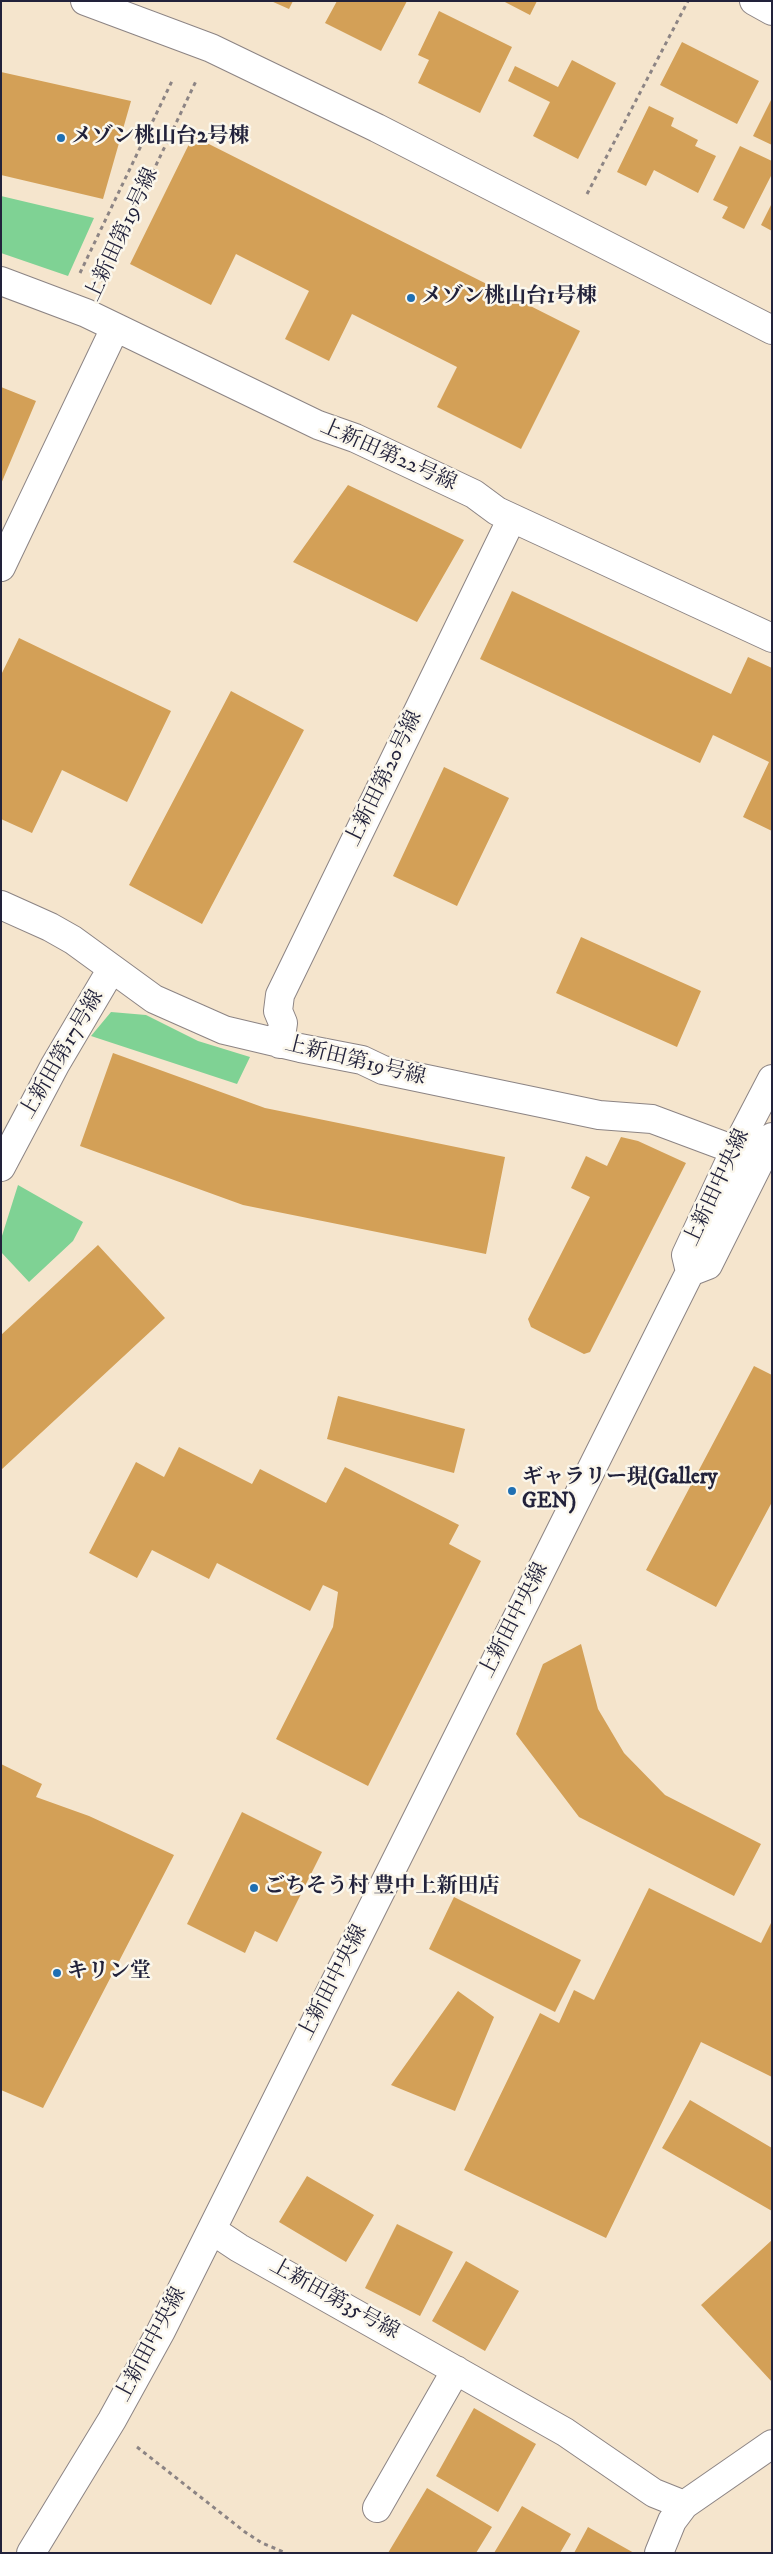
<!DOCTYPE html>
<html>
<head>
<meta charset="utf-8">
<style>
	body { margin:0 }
	#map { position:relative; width:773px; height:2554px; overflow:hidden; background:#f5e5cd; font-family:"IM FELL DW Pica",serif }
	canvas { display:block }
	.frame { position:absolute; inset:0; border:2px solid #22223b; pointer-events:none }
</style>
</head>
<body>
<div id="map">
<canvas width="773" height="2554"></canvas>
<div class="frame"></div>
</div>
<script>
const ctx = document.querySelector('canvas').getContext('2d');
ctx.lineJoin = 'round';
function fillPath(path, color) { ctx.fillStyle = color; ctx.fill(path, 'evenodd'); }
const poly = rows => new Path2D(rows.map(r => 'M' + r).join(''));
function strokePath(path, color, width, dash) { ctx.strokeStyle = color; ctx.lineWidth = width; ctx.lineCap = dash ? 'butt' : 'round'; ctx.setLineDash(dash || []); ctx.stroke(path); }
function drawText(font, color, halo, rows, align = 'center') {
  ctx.font = font + ' "IM FELL DW Pica","Noto Serif JP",serif'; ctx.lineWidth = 5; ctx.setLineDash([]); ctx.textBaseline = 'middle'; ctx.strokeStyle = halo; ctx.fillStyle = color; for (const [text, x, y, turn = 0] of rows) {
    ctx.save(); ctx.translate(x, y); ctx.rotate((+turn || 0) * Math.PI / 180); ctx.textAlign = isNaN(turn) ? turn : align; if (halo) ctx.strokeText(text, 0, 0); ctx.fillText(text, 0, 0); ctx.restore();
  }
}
const green = poly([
	[1,196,94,218,68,276,1,253],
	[111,1012,146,1015,198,1041,250,1057,237,1084,91,1036],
	[18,1185,83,1222,73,1241,29,1282,1,1252,1,1239]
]);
const building = poly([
	[271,1,293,1,289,9],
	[337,1,407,1,381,51,325,23],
	[503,1,537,1,530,15],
	[439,11,512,47,480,113,418,83,429,60,418,55],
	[682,42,759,81,737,124,660,85],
	[572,60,616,83,578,159,533,136,550,102,508,81,515,66,558,87],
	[1,72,131,101,103,199,1,175],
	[772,98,772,145,753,136],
	[649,106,674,118,671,126,698,140,695,146,716,156,698,193,654,170,646,186,617,172],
	[193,136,580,331,521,449,437,407,457,367,352,314,329,361,285,339,309,291,236,254,211,305,130,264],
	[740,146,772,161,772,174,744,229,722,218,728,207,713,200],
	[772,203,772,231,761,225],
	[1,387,36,401,1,484],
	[348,485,464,540,417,622,293,562],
	[512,591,731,694,748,657,772,668,772,831,743,817,769,762,713,735,700,763,480,659],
	[19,638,171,711,127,802,62,770,32,833,1,819,1,675],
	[231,691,304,730,202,924,129,885],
	[444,767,509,798,457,906,393,876],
	[581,937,701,991,677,1047,556,993],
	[113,1053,265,1108,505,1157,486,1254,243,1205,80,1146],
	[621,1137,638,1141,686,1163,590,1352,584,1354,531,1327,528,1319,590,1197,571,1188,586,1156,607,1166],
	[98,1245,165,1318,1,1470,1,1335],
	[754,1366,772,1375,772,1502,716,1607,646,1570],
	[338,1396,465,1429,454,1473,327,1439],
	[179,1447,252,1484,260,1469,326,1503,345,1467,459,1525,449,1544,481,1561,368,1786,276,1739,333,1627,338,1592,323,1585,310,1611,217,1563,209,1579,152,1550,137,1578,89,1553,136,1462,164,1477],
	[581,1644,598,1709,624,1753,665,1795,761,1844,734,1896,579,1817,516,1734,543,1664],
	[1,1764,42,1784,36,1797,89,1816,174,1855,43,2108,1,2090],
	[242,1812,322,1852,277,1942,255,1931,245,1953,187,1924],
	[649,1888,761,1943,772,1921,772,2077,701,2042,606,2238,464,2170,540,2013,559,2023,574,1990,594,2000],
	[454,1897,581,1960,555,2012,429,1949],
	[458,1991,494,2017,455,2111,391,2085],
	[690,2100,772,2148,772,2211,662,2148],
	[307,2176,374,2215,346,2262,279,2222],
	[397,2224,453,2252,420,2316,365,2288],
	[772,2240,772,2382,701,2305],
	[466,2261,519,2291,485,2351,432,2321],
	[474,2408,536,2444,498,2512,436,2476],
	[427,2488,492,2527,476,2553,388,2553],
	[522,2506,571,2534,560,2553,494,2553],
	[588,2527,634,2553,574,2553]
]);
const path = poly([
	[587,194,688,1],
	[80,273,172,81],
	[101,281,196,81],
	[137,2447,245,2532,262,2543,286,2553]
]);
const minor = poly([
	[85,1,211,48,377,128,772,330],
	[754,1,772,11],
	[1,281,86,313,318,425,355,438,474,494,497,511,772,638],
	[1,567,115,328],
	[1,905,50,927,73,940,154,999,224,1030,300,1048,362,1060,383,1070,599,1115,652,1119,735,1150],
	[280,1044,283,1023,278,1011,280,995,512,518],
	[1,1167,55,1065,111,970],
	[690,1272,708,1265,772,1137],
	[212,2230,239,2248,565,2432,654,2493,684,2505],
	[377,2508,456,2370],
	[31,2553,112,2420,161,2331,690,1272,686,1255,735,1150,772,1079],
	[659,2553,672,2521,684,2505,772,2444]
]);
const markers = [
	[61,138,5,"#1f6fb2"],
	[411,298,5,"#1f6fb2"],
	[512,1491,5,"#1f6fb2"],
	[254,1888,5,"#1f6fb2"],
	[57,1973,5,"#1f6fb2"]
];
const poiNames = [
	["メゾン桃山台2号棟",71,138],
	["メゾン桃山台1号棟",421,298],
	["ギャラリー現(Gallery",522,1479],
	["GEN)",522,1503],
	["ごちそう村 豊中上新田店",264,1888],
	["キリン堂",67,1973]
];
const streetNames = [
	["上新田第19号線",123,235,-65],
	["上新田第22号線",388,456,24],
	["上新田第20号線",385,779,-64],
	["上新田第17号線",63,1055,-60],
	["上新田第19号線",355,1062,14],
	["上新田中央線",718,1188,-65],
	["上新田中央線",515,1621,-63],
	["上新田中央線",334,1983,-63],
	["上新田第35号線",334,2300,29],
	["上新田中央線",152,2345,-62]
];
fillPath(green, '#7fd294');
fillPath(building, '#d3a057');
strokePath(minor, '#8c8484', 30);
strokePath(path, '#8c8484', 3, [4, 4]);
strokePath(minor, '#fff', 28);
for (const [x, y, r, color] of markers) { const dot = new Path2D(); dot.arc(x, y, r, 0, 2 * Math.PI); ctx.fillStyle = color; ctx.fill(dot); strokePath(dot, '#fbf7ec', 2); }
drawText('bold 21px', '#22223b', '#fbf7ec', poiNames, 'left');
drawText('21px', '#22223b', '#fbf7ec', streetNames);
</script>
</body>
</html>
